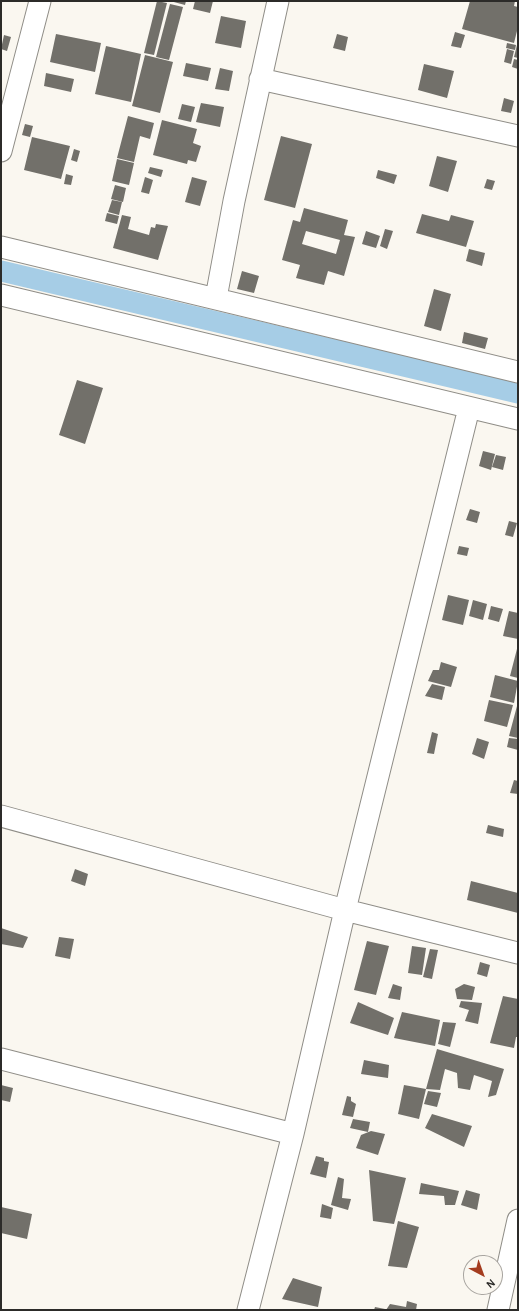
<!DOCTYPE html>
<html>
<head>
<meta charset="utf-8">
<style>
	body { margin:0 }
	#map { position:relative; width:519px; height:1311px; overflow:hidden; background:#faf7f0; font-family:"Alegreya Sans",sans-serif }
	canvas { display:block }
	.frame { position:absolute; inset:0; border:2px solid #2c2b29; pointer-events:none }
	.north { position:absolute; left:463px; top:1255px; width:40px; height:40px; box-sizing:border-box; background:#faf7f0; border:1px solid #a8a5a0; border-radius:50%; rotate:139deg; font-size:11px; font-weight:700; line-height:16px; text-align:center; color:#2c2b29 }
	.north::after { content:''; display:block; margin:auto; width:14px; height:18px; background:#a43c1f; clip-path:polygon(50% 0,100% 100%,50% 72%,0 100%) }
</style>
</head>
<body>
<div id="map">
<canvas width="519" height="1311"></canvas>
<div class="frame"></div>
<div class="north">N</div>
</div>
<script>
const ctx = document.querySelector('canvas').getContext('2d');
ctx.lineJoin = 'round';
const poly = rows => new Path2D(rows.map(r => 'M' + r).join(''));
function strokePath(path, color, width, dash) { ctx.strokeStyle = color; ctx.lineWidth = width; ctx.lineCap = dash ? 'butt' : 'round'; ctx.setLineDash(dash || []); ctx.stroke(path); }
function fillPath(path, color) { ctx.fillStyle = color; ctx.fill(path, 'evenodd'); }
const canal = poly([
	[1,271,518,393]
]);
const building = poly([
	[157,1,167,3,154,55,144,53],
	[170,1,186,1,185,5],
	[195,1,213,1,210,13,193,9],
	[470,1,515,1,514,6,518,7,518,27,514,43,462,29],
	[170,4,183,7,169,60,156,57],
	[221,16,246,21,241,48,215,43],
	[455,32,465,35,461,48,451,46],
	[56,34,101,43,95,72,50,62],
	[337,34,348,37,345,51,333,48],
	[4,35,11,37,7,51,1,49],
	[507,43,516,45,515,50,506,48],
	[517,45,518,45,518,58,514,57],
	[106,46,141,54,131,102,95,94],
	[507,49,514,51,511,64,504,62],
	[145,55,173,62,160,113,132,106],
	[514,59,518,60,518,69,512,67],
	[186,63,211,68,208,81,183,76],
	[424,64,454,71,447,98,418,90],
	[220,68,233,71,229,91,215,89],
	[46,73,74,79,71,92,44,86],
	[504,98,514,101,511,113,501,111],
	[201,103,224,107,220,127,196,122],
	[182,104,195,107,191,122,178,119],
	[128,116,154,123,150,139,140,136,134,162,117,158],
	[162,120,197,129,193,143,201,146,196,162,188,160,187,164,153,155],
	[25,124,33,126,30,137,22,135],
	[281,136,312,144,295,208,264,200],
	[32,137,70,146,61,179,24,170],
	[74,149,80,151,77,162,71,160],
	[437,156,457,161,448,192,429,186],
	[117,159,134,163,129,185,112,181],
	[150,167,163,170,161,177,148,173],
	[378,170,397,175,394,184,376,178],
	[66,174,73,176,71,185,64,184],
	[145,177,153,180,149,194,141,192],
	[192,177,207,181,200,206,185,202],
	[487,179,495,181,492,190,484,188],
	[115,185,126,188,123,202,111,199],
	[112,200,122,202,119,215,108,212],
	[304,208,348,220,344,235,355,237,344,276,328,271,324,285,296,278,300,265,282,260,293,220,300,222],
	[306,231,340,240,336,254,302,244],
	[107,213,119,216,117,224,105,221],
	[422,214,449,221,451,215,474,221,466,247,416,233],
	[122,215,131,217,128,229,149,235,151,227,155,228,156,224,168,226,158,260,113,248],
	[385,229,393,231,387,249,380,246],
	[366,231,380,236,376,248,362,244],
	[469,249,485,253,482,266,466,261],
	[242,271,259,276,254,293,237,289],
	[434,289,451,294,441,331,424,326],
	[464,332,488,338,485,349,462,343],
	[77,380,103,388,85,444,59,435],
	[483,451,495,454,491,470,479,466],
	[496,455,506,457,503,470,492,467],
	[470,509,480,512,477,523,466,520],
	[509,521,517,523,513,537,505,535],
	[459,546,469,548,467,556,457,554],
	[448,595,469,600,463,625,442,620],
	[473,600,487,604,483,620,469,616],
	[491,606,503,609,499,622,488,619],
	[509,611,518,613,518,639,503,636],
	[518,645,518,678,510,676],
	[441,662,457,667,451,687,428,681,433,670,439,670],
	[495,675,518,681,514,703,490,697],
	[432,684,445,687,442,700,425,696],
	[489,700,513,705,507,727,484,721],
	[517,706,518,706,518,738,509,736],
	[432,732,438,734,434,754,427,753],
	[477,738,489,742,484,759,472,754],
	[509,738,518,739,518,750,507,747],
	[514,780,518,781,518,794,510,793],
	[488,825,504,829,503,837,486,833],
	[75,869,88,874,85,886,71,881],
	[471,881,518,893,518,913,467,900],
	[1,928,28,937,23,948,1,944],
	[59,937,74,939,70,959,55,956],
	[367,941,389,946,376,995,354,990],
	[412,946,426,948,422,975,408,973],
	[430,949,438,950,432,979,423,977],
	[480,962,490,965,487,977,477,974],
	[393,984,402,987,400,1000,388,998],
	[464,984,475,987,472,1000,457,999,455,989],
	[503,996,518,999,518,1037,516,1037,514,1048,490,1043],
	[461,1001,482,1003,478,1024,465,1021,469,1010,459,1007],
	[358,1002,394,1018,388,1035,350,1023],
	[402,1012,440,1020,435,1046,394,1038],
	[443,1022,456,1023,450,1047,438,1044],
	[437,1049,504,1069,496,1095,488,1097,492,1081,474,1075,470,1090,458,1088,457,1073,445,1069,440,1090,426,1089,419,1119,398,1114,404,1085,426,1089],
	[364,1060,389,1065,388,1078,361,1074],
	[1,1085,13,1088,10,1102,1,1100],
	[428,1091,441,1093,437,1107,424,1104],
	[347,1096,351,1097,351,1101,356,1104,353,1117,342,1115],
	[432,1114,472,1126,464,1147,425,1128],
	[353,1119,370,1122,368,1132,350,1128],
	[371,1131,385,1134,378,1155,356,1148,361,1135],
	[316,1156,324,1158,324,1161,329,1162,326,1178,310,1174],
	[369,1170,406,1178,394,1224,373,1221],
	[338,1177,344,1179,342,1198,351,1199,348,1210,331,1205],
	[421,1183,459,1191,455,1205,445,1205,444,1196,419,1194],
	[466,1190,480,1194,477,1210,461,1205],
	[322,1204,333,1208,331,1219,320,1217],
	[1,1207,32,1214,27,1239,1,1233],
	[398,1221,419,1227,407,1268,388,1266],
	[293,1278,322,1287,318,1307,282,1299],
	[407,1301,417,1304,416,1310,386,1310,390,1304,406,1307],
	[375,1307,385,1309,385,1310,374,1310]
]);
const street = poly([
	[260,79,518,136],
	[1,151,40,1],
	[1,247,518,372],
	[1,295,518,419],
	[216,298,234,201,278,1],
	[1,816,345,910,518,953],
	[1,1059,293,1134],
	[248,1310,293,1134,345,910,469,408],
	[498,1310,518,1220]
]);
strokePath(canal, '#a6cde6', 21);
fillPath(building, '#72706a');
strokePath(street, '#8f8d87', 23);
strokePath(street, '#fff', 21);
</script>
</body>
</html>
